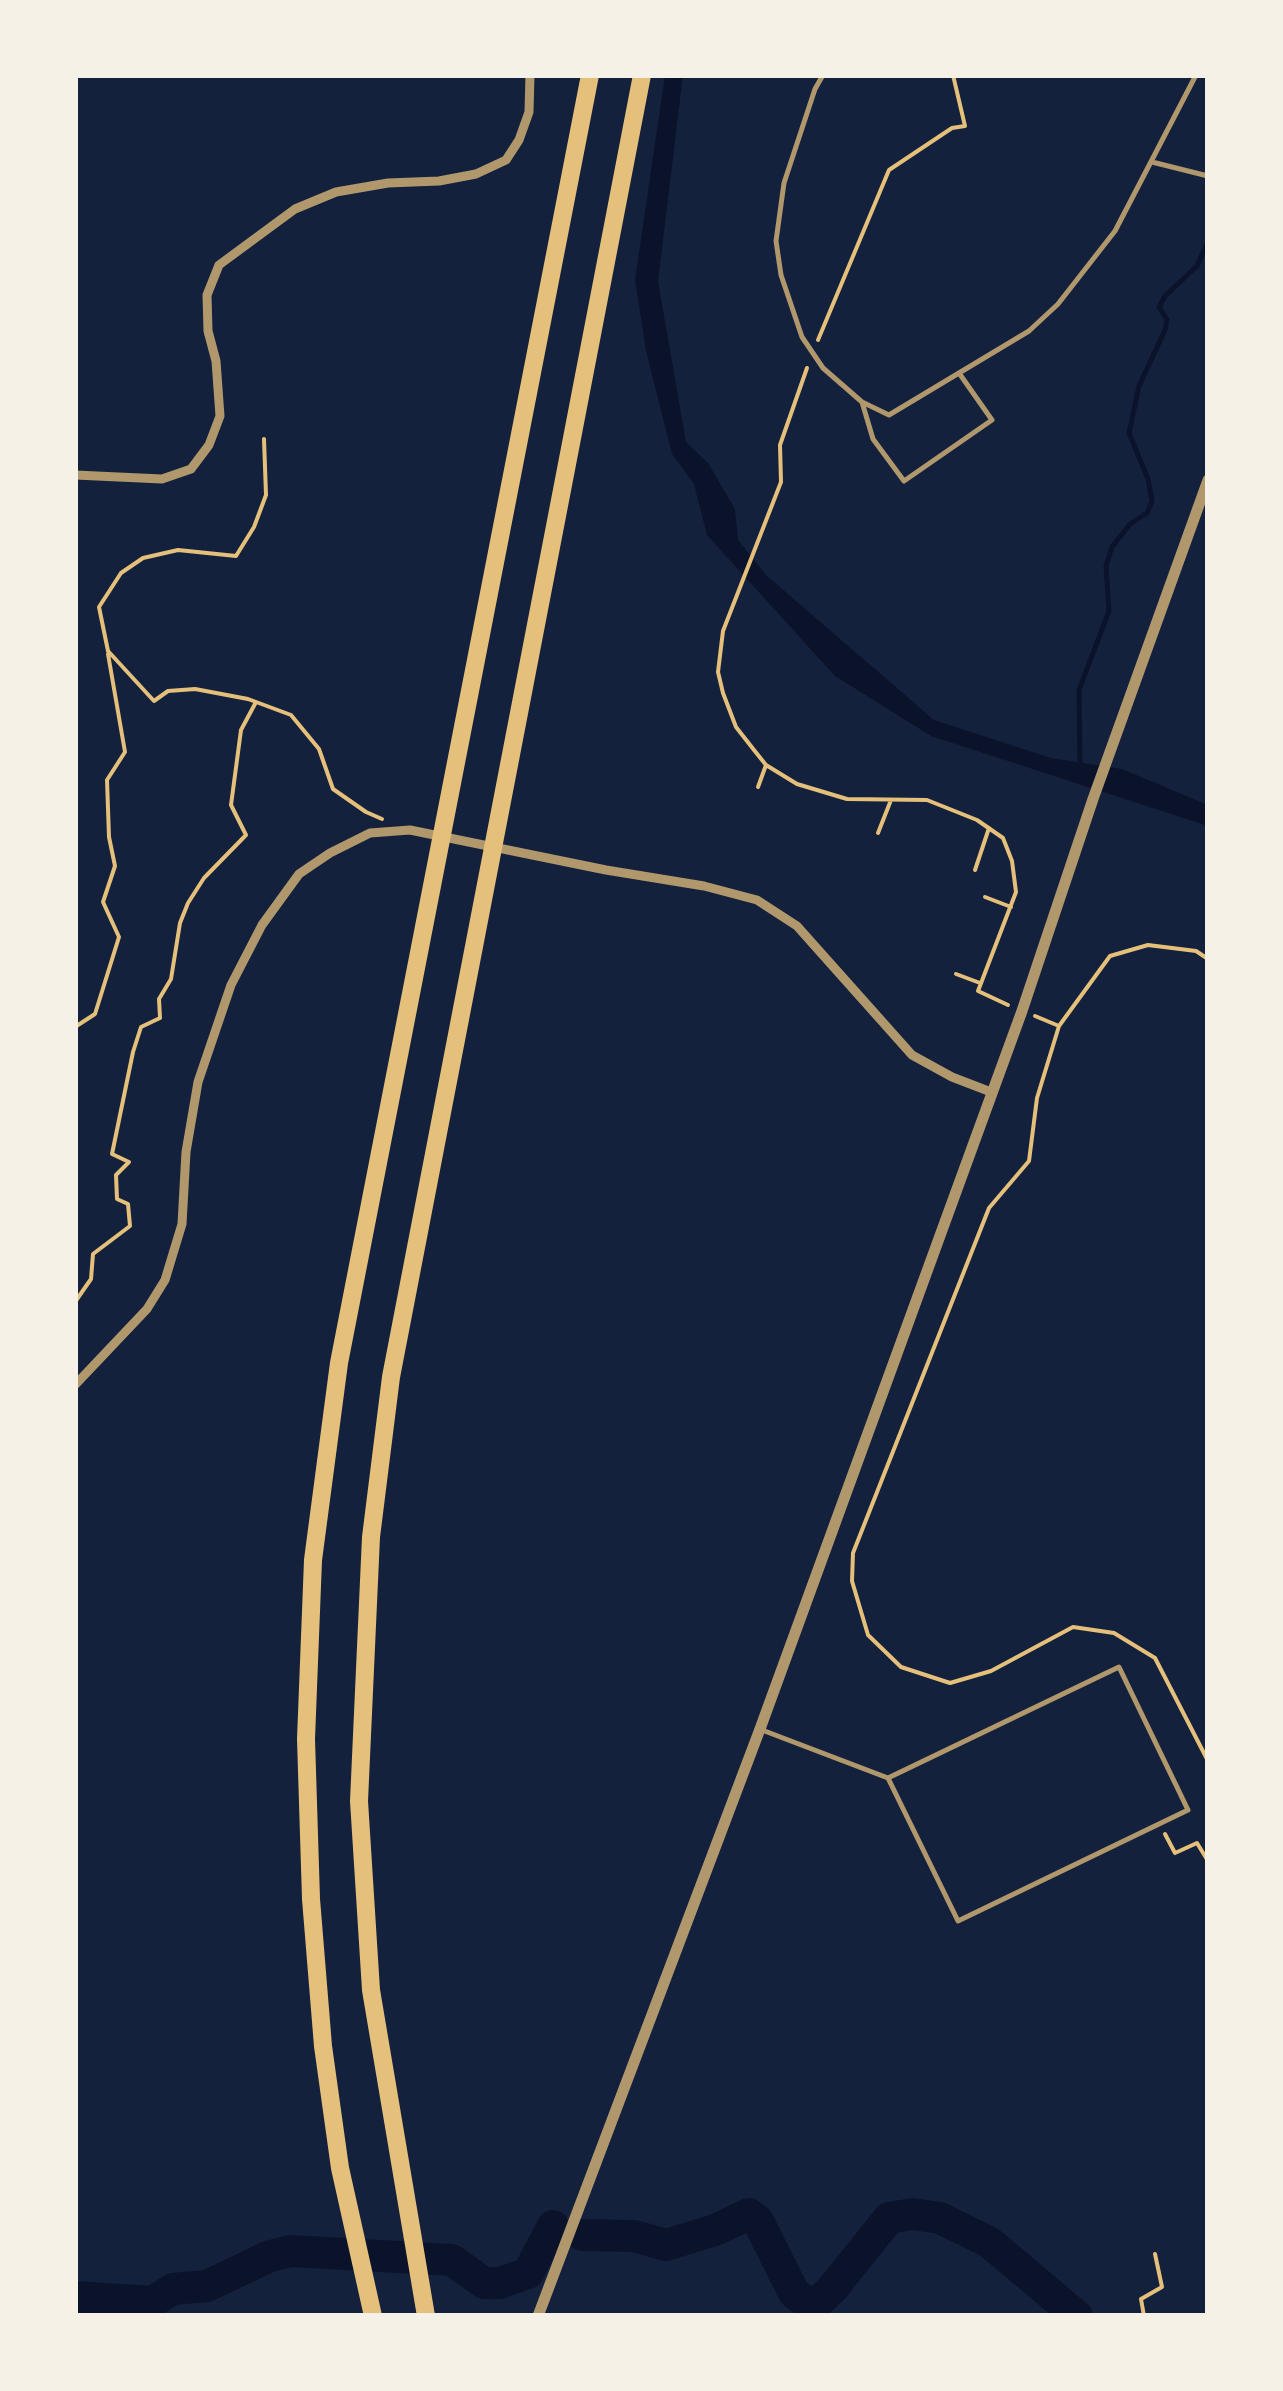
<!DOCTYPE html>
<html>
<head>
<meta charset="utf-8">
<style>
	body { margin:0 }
	#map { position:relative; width:1283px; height:2391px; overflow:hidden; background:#14213d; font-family:Figtree,sans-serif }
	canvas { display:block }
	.frame { position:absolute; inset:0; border:78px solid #f6f1e7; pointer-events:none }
</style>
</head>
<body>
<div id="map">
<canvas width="1283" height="2391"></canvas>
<div class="frame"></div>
</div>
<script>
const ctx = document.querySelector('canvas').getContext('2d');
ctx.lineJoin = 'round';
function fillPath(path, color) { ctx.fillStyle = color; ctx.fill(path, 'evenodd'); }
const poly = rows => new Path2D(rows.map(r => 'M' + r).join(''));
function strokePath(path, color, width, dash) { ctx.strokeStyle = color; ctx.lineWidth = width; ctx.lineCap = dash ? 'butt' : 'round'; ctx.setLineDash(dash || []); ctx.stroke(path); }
const water = poly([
	[665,75,683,75,658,281,686,442,708,463,735,509,738,540,766,575,934,720,1051,758,1122,769,1208,805,1208,826,931,736,835,676,707,535,694,484,672,454,646,351,635,280]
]);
const stream = poly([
	[1080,768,1079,690,1109,611,1106,566,1112,547,1130,524,1147,513,1152,501,1148,479,1129,433,1139,386,1165,330,1167,320,1159,307,1165,296,1197,266,1208,241]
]);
const river = poly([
	[582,2235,634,2236,666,2245,715,2230,749,2214,758,2221,794,2293,813,2307,832,2289,889,2218,913,2214,940,2218,989,2242,1077,2316],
	[75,2297,152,2302,173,2289,207,2286,270,2256,291,2251,452,2260,484,2283,500,2283,528,2273,553,2226]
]);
const path = poly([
	[818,340,889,170,952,128,965,126,953,75],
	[807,368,780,445,781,482,723,631,718,672,723,693,736,727,754,750,766,765,797,784,847,799,927,800,977,820,1003,838,1012,861,1016,892,978,991,1008,1005],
	[264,439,266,495,254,527,236,556,178,550,143,558,121,573,99,607,108,651,154,701,168,691,195,689,248,699,291,715,319,749,333,789,366,812,382,819],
	[758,787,766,765],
	[878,833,891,800],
	[975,870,989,828],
	[985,897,1011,907],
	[1208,959,1196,951,1148,945,1110,956,1059,1026,1037,1098,1029,1161,989,1208,853,1553,852,1581,868,1635,901,1667,950,1683,991,1671,1073,1627,1114,1633,1155,1658,1208,1761],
	[956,974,980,983],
	[1035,1016,1059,1026],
	[75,1027,95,1014,119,937,103,902,115,866,109,837,107,780,125,752,108,654],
	[75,1302,91,1279,93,1254,130,1226,128,1204,117,1199,116,1175,129,1162,112,1154,133,1052,141,1027,160,1018,159,999,171,979,180,923,188,903,204,878,246,835,231,805,241,730,256,702],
	[1165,1834,1175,1853,1197,1843,1208,1861],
	[1144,2316,1141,2299,1162,2287,1155,2254]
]);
const service = poly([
	[823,75,815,89,784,183,776,241,781,275,802,337,823,368,862,402,889,415,1029,331,1058,304,1115,231,1196,75],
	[1152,162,1208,176],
	[862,402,873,439,904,481,992,420,959,373],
	[762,1730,888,1778,958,1921,1188,1810,1119,1667,888,1778]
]);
const minor = poly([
	[75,475,162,479,191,469,209,445,220,416,216,361,208,331,207,295,219,265,295,209,336,192,388,183,439,181,476,174,506,160,519,140,529,112,530,75],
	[75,1385,147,1309,165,1280,182,1224,186,1152,198,1082,231,985,262,925,299,874,330,853,370,833,410,830,606,870,704,886,757,900,797,926,912,1055,952,1077,991,1092]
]);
const tertiary = poly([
	[538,2316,760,1729,1022,1011,1093,799,1208,480]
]);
const motorway = poly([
	[373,2316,340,2168,323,2046,311,1899,306,1739,313,1560,339,1363,590,75],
	[426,2316,371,1990,359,1801,371,1537,391,1377,642,75]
]);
fillPath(water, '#0b132b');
strokePath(stream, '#0b132b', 5);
strokePath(river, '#0b132b', 32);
strokePath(path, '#e5c07b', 4);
strokePath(service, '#b1986c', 5);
strokePath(minor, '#b1986c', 9);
strokePath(tertiary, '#b1986c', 11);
strokePath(motorway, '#e5c07b', 18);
</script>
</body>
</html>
